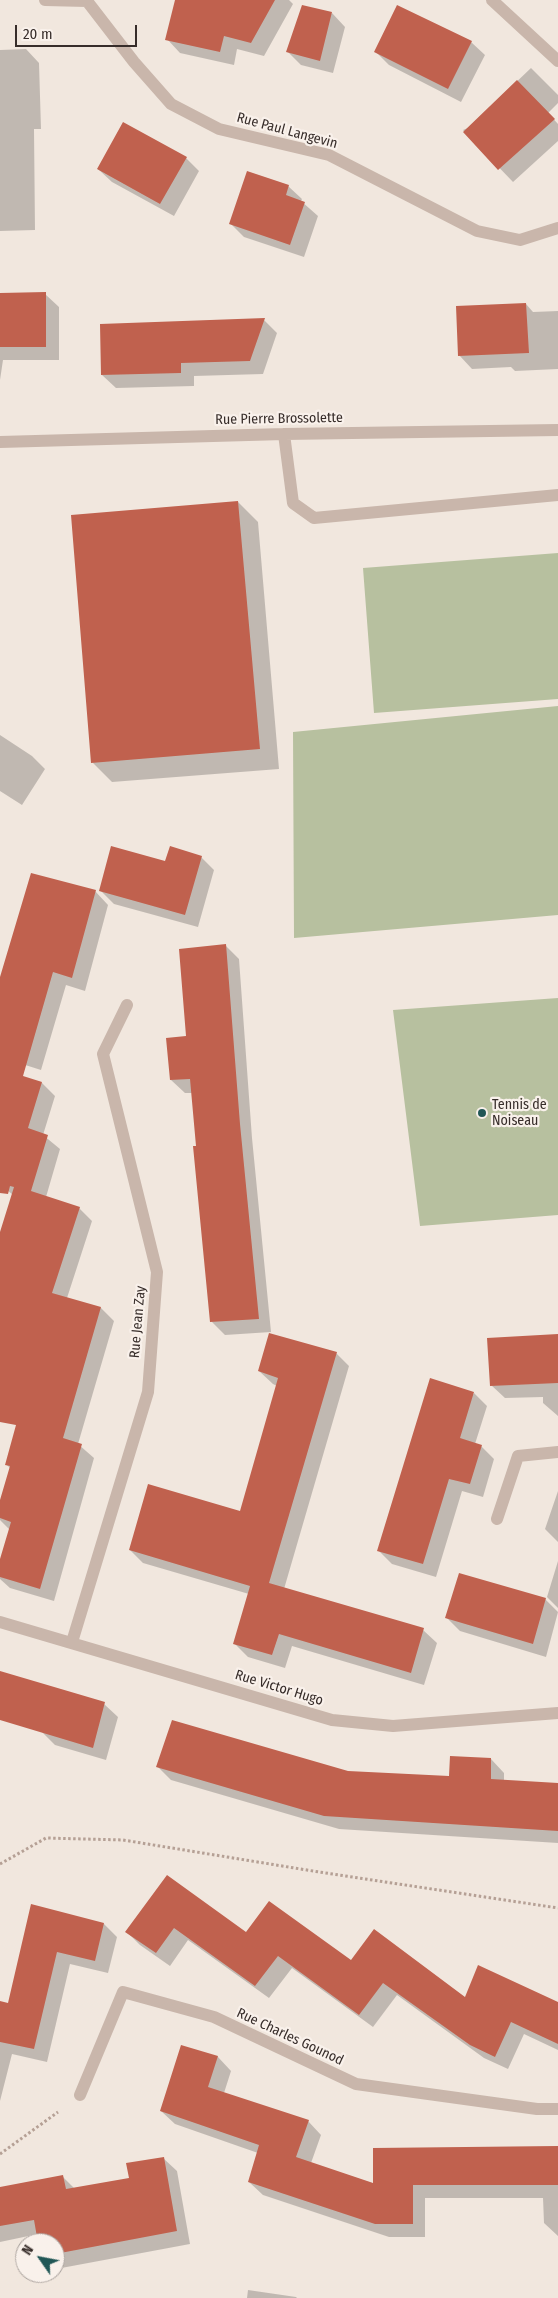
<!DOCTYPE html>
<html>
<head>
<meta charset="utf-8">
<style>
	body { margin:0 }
	#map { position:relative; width:558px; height:2298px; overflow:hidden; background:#f1e7de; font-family:"Fira Sans Condensed",sans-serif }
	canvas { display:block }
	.north { position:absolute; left:15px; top:2233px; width:50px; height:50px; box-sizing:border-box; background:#f9f1eb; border:1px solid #aba39e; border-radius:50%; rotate:303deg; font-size:14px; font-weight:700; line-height:20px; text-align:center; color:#372d2a }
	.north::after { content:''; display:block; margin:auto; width:18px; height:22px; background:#215756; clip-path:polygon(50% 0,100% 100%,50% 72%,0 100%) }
	.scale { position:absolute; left:15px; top:25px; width:122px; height:22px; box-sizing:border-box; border:2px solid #372d2a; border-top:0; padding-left:6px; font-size:15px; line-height:18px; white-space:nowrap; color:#372d2a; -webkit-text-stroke:4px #f9f1eb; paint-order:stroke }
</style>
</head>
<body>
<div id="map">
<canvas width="558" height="2298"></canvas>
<div class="north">N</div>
<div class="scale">20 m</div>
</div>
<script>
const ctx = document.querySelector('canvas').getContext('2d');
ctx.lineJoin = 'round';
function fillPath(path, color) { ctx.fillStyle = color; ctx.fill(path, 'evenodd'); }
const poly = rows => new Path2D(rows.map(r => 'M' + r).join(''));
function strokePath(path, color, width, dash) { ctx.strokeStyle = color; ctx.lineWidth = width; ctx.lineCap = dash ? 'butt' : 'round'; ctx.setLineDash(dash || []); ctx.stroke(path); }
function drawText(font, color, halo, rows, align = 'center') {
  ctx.font = font + ' "Fira Sans Condensed",sans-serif'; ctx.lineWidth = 4.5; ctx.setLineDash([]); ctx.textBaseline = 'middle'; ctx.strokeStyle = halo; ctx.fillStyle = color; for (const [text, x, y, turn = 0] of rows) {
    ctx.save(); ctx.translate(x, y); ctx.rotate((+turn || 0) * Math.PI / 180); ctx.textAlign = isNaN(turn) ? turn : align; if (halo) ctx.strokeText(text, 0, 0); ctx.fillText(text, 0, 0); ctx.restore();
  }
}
const green = poly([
	[558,553,558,699,374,713,363,568],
	[558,706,558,915,294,938,293,732],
	[558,998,558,1215,420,1226,393,1010]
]);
const shadow = poly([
	[176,0,289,0,293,4,264,56,237,49,234,65,180,53,167,39],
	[332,13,345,27,333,73,301,65,288,52],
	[471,42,485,55,461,102,389,65,376,52],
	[26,49,39,63,41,129,34,129,35,230,0,231,0,50],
	[531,68,558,95,558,103,548,113,558,124,558,141,513,182,463,130,468,128],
	[186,158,199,171,174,216,112,182,98,169],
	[288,186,302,199,301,201,318,216,304,257,244,237,231,224],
	[45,294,59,307,59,360,3,360,0,380,0,295],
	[526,304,533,312,558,311,558,369,515,371,511,367,472,369,459,355],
	[264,320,277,333,263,374,194,376,194,386,116,388,102,375],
	[238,502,258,522,279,769,112,782,93,763],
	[0,735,32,756,45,769,22,805,0,791],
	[201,857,214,870,198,927,114,904,100,890,165,862],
	[95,891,108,905,85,991,66,985,41,1070,0,1057,0,982],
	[226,946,239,959,252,1138,271,1332,225,1335,212,1322,193,1093,185,1093,171,1080],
	[0,1070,42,1083,55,1096,43,1135,60,1149,46,1197,79,1208,92,1221,67,1298,101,1308,114,1321,78,1444,94,1458,54,1601,10,1588,0,1579,0,1563,10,1530,0,1520,0,1505,11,1469,6,1464,45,1329,0,1315,0,1237,13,1195,0,1184],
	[558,1335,558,1416,543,1403,543,1397,505,1398,491,1385],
	[336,1353,349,1366,284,1589,423,1630,437,1643,424,1685,292,1646,285,1668,248,1657,234,1643,249,1594,143,1563,130,1550,241,1512,277,1386,273,1384,259,1371],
	[474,1393,487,1406,475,1444,481,1446,494,1459,483,1497,462,1491,436,1577,392,1564,379,1551],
	[558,1491,558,1542,545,1529],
	[558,1561,558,1608,547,1597],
	[545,1599,558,1612,546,1657,460,1631,447,1618],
	[0,1672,104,1704,118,1717,106,1760,55,1745,42,1732,0,1709],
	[491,1759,504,1773,504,1781,558,1784,558,1843,339,1829,171,1780,158,1767,348,1772,450,1778],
	[167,1877,246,1934,351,1962,466,1999,558,2003,558,2050,524,2034,508,2069,484,2058,397,1995,373,2027,292,1968,269,1998,188,1940,170,1966,140,1945,127,1932],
	[32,1906,104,1924,117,1937,108,1973,70,1964,47,2062,12,2054,0,2101,0,2003,9,2005],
	[182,2046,218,2057,231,2071,224,2093,308,2121,321,2135,311,2163,375,2184,558,2147,558,2236,544,2223,543,2198,425,2198,425,2237,389,2237,263,2195,249,2182,258,2153,175,2124,161,2111],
	[163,2158,177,2171,190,2244,56,2269,55,2243,40,2243,38,2234,0,2242,0,2188,63,2177,75,2189,131,2179],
	[248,2290,296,2297,297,2298,247,2298]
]);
const building = poly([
	[175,0,275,0,251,43,224,36,220,52,165,40],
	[302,5,332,12,320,61,286,52],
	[397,5,472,41,448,89,374,52],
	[517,80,555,119,498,170,463,132],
	[123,122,187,157,160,204,97,169],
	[247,171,289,185,286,195,305,202,290,245,229,224],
	[46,292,46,347,0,347,0,293],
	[526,303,529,353,458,356,456,306],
	[265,318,250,361,181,363,181,373,101,375,100,324],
	[238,501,260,749,91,763,71,515],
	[111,846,165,861,170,846,202,856,185,915,99,891],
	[31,873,96,890,72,978,53,972,23,1076,42,1082,28,1128,48,1135,31,1191,80,1207,52,1293,101,1307,63,1438,82,1444,40,1589,0,1577,0,1559,11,1522,0,1518,0,1500,10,1466,5,1465,16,1425,0,1422,0,1232,14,1187,10,1186,8,1194,0,1193,0,977],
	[226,944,240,1124,259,1319,210,1322,193,1146,196,1146,190,1079,170,1080,166,1038,186,1036,179,949],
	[269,1333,337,1352,269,1583,424,1628,411,1673,279,1634,272,1655,233,1644,250,1586,129,1550,148,1484,240,1511,278,1378,258,1371],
	[558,1334,558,1383,490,1386,487,1338],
	[430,1378,474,1392,460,1438,482,1445,470,1484,449,1479,423,1564,377,1551],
	[459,1573,546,1598,533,1644,445,1618],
	[0,1671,105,1702,93,1748,0,1720],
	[172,1720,348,1771,449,1776,450,1756,491,1758,491,1779,558,1783,558,1831,324,1816,156,1767],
	[167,1875,246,1932,269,1901,351,1960,374,1929,465,1997,478,1965,558,2002,558,2044,511,2022,495,2057,470,2045,383,1983,359,2015,278,1956,255,1986,174,1928,156,1953,125,1932],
	[31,1904,104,1923,95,1961,57,1952,34,2049,0,2042,0,2001,8,2003],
	[181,2045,218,2056,208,2087,309,2120,296,2157,373,2183,373,2148,558,2146,558,2185,413,2185,413,2224,375,2224,248,2182,259,2145,160,2111],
	[164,2157,177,2231,55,2254,55,2243,38,2243,34,2220,0,2226,0,2187,63,2175,66,2189,129,2178,126,2163]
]);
const path = poly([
	[0,1864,46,1838,123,1840,319,1872,558,1908],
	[0,2154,58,2112]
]);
const minor = poly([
	[45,0,87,1],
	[492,0,558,61],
	[87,1,134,62,171,104,219,129,329,155,477,231,520,240,558,228],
	[284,434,293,503,314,518,558,495],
	[0,442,284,434,558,430],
	[497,1519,518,1456,558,1452],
	[0,1622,332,1720,393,1726,558,1713],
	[72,1642,148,1392,157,1272,103,1054,127,1005],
	[80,2095,123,1992,214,2017,356,2084,537,2109,558,2109]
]);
const markers = [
	[482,1113,5,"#215756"]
];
const streetNames = [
	["Rue Paul Langevin",287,131,15],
	["Rue Pierre Brossolette",279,419,-1],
	["Rue Jean Zay",138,1322,-85],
	["Rue Victor Hugo",279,1688,17],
	["Rue Charles Gounod",290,2037,25]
];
const poiNames = [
	["Tennis de",492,1105],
	["Noiseau",492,1121]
];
fillPath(green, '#b7c09f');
fillPath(shadow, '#0003');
fillPath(building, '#c0614e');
strokePath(path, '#b5a095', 3, [2.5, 2.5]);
strokePath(minor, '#c9b6ab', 12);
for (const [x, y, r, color] of markers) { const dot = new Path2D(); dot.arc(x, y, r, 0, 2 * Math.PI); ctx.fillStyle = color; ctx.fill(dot); strokePath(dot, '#f9f1eb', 2); }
drawText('14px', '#372d2a', '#f9f1eb', streetNames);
drawText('14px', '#372d2a', '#f9f1eb', poiNames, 'left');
</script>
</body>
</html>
